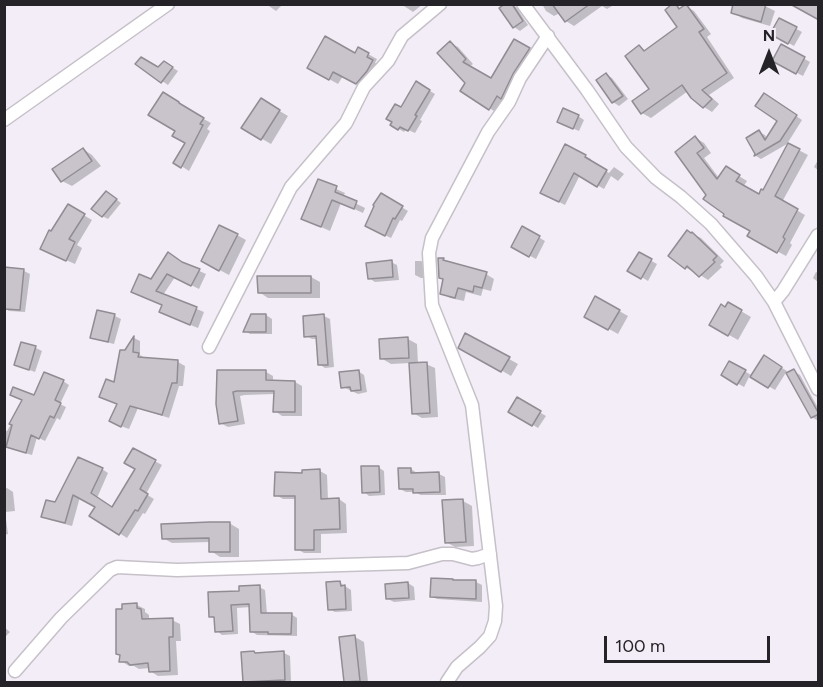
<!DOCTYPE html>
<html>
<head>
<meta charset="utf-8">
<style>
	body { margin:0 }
	#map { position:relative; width:823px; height:687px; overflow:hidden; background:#f2edf6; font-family:Figtree,sans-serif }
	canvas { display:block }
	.frame { position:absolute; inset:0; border:6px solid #252327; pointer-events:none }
	.north { position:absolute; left:739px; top:24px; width:60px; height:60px; -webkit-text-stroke:4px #f2edf6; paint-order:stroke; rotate:0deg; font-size:16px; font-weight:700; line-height:24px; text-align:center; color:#252327 }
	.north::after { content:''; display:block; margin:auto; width:21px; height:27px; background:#252327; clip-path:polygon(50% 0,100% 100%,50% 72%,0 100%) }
	.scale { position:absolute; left:604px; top:636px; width:166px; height:27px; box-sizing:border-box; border:3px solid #252327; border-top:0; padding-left:8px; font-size:18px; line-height:21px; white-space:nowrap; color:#252327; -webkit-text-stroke:4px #f2edf6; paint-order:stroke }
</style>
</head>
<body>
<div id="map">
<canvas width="823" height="687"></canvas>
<div class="frame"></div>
<div class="north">N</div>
<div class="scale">100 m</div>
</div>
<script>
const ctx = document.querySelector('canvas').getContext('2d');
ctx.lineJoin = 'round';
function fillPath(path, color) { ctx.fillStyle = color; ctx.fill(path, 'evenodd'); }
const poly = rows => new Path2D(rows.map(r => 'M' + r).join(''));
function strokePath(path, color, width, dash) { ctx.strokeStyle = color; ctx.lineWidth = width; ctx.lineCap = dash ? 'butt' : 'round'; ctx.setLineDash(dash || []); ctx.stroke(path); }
const shadow = poly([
	[266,4,283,4,276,11],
	[401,4,423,4,413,12],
	[498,4,512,4,516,7,528,25,520,31,514,27],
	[542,4,611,4,612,6,607,9,602,6,574,26,566,21,560,13,554,16,546,11],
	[761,4,775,11,770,26,742,18,732,12],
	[675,5,682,9,686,6,694,11,711,34,707,37,734,78,709,95,719,104,712,112,704,107,688,91,651,118,642,113,651,89,640,47,646,51,679,27],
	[780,20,802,32,794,46,772,34],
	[515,41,536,54,497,113,462,90,466,83,450,43,458,47,473,64,469,67,491,80],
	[782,46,810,62,803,76,774,61],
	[368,54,377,59,375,63,382,67,366,88,343,76,338,84,309,68,356,55],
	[137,64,158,69,170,66,178,71,168,85],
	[607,75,612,78,628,99,619,106,613,102],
	[417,83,435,94,420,120,422,121,415,133,406,129,404,132,392,125],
	[770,98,802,120,787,144,761,159,756,156,757,154,748,138,759,132,765,135,767,139,779,120],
	[261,100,288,116,271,144,243,128],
	[185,109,211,123,207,129,210,131,189,171,175,162,187,142],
	[578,116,584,120,579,131,565,125],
	[696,138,704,143,711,153,704,158,719,178,734,173,747,181,743,187,759,196,764,192,789,145,808,155,782,202,805,215,790,243,792,245,786,256,749,236,752,231,726,213,708,195,677,152],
	[566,146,591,159,590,162,609,173,614,167,624,174,618,181,611,176,604,189,580,175,565,205,548,196],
	[83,149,92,155,101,166,72,186,62,181],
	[818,160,818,170,814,167],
	[319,181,345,193,343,197,365,208,363,213,341,203,330,231,303,219],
	[381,195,408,211,402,221,400,220,391,238,372,229],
	[112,196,121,203,108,219,102,216],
	[68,206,92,220,77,245,82,248,75,264,50,253,51,233],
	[523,228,545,241,536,259,513,247],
	[693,234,701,238,724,261,720,265,722,267,708,280,694,271,693,272,685,267],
	[237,235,246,240,229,275,212,266],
	[639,254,657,264,648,281,630,270],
	[439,260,444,260,451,264,486,274,494,279,491,291,483,289,481,296,466,292,464,301,450,298,441,293,444,279],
	[415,261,421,261,427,264,427,278,421,278,415,275],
	[391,262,397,265,399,280,375,282,369,278],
	[184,264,206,274,199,289,175,277,163,295,204,312,198,328,168,316,161,312,163,305,140,295,152,281],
	[24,271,30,274,25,312,9,311,4,308],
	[816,272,818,273,818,282,813,278],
	[311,277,320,282,320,298,268,298,259,292],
	[596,298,628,316,618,334,586,316],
	[729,304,751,317,738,340,711,325],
	[98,312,115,316,121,319,114,344,98,340,92,337],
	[266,315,272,319,272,334,250,334,245,331],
	[324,316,330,319,334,367,325,368,319,364,318,339,312,339,306,336],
	[466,335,518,364,511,376,460,346],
	[134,338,140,341,140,355,147,359,178,362,185,366,183,386,179,386,169,418,138,408,129,429,118,425,118,405,101,397,115,384,126,352],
	[408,339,417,344,418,364,426,364,435,368,438,417,422,418,413,413,410,363,391,364,381,358],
	[22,343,36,348,42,351,35,372,16,365],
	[764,357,787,371,775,390,750,375,744,387,723,375,730,363,753,376],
	[219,371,266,372,273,376,273,382,295,382,302,386,302,416,282,416,275,411,275,394,245,395,240,396,245,424,228,427,220,423],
	[358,371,364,375,367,392,358,394,343,387],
	[794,371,800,375,818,408,818,421,812,417],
	[63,381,69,385,60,404,66,407,60,420,57,418,45,441,37,437,32,455,4,447,4,431,7,431,22,404],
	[517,399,546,416,538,428,510,411],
	[134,450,162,465,146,494,154,499,145,514,143,513,127,538,91,515,97,507,80,497,72,526,50,520,43,516,55,504,102,469,108,473,97,498,113,508,137,469],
	[378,467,384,471,385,495,369,496,364,492],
	[411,469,417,473,417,474,439,474,445,477,446,495,421,495,414,492,406,492,400,489],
	[320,471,327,475,328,500,339,499,346,504,347,533,321,534,321,553,304,553,297,549,296,499,283,499,276,495,304,474],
	[7,488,13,492,15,511,5,512,8,534,4,535,4,489],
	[463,501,472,506,474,546,455,547,446,542],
	[229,523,239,529,239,557,220,557,211,551,211,542,172,543,163,538],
	[455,582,476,582,482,585,482,602,437,599,431,596],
	[340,583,351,590,352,611,335,612,329,609],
	[408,583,414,587,415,600,394,602,388,599],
	[259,587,265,590,267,614,291,614,297,618,297,636,257,635,251,631,251,607,237,608,238,634,222,635,217,631,216,619,211,616,241,593],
	[137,605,145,609,145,612,149,615,149,620,172,620,180,624,181,641,176,641,178,675,158,676,150,671,150,668,139,669,134,666,129,666,121,661],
	[4,627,10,632,4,638],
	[355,637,364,642,368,682,345,682],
	[254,652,257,654,284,653,290,656,291,682,245,682]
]);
const building = poly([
	[505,4,512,4,523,21,513,28,499,8,505,4],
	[552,4,590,4,565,22,552,4],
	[672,4,676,4,679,9,686,4,704,29,699,32,727,73,702,90,712,99,703,108,691,98,682,85,641,114,632,101,649,89,625,56,639,45,644,51,677,27,665,10,672,4],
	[733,4,766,4,761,22,731,13,733,4],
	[790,4,819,4,819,20,790,4],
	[779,18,797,27,788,44,770,34,779,18],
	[325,36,355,53,358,47,369,53,367,57,373,60,367,71,356,84,333,72,329,80,307,68,325,36],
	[514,39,530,48,513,74,501,99,497,96,489,110,460,91,465,83,437,53,450,41,466,59,463,62,491,78,514,39],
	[781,44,805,57,796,74,772,61,781,44],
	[141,57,158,67,164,61,173,67,161,83,135,64,141,57],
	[606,73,623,96,612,103,596,80,606,73],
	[416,81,430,90,415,115,417,116,408,131,400,127,398,130,390,125,392,122,386,119,395,104,401,107,416,81],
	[163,92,179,102,179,103,204,118,200,124,203,125,181,168,173,163,185,143,172,136,175,131,148,115,163,92],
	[764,93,797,115,780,141,754,156,755,154,746,138,759,130,765,140,777,121,755,106,764,93],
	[261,98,280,110,261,140,241,128,261,98],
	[563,108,579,115,573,129,557,122,563,108],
	[695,136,704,148,697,153,717,179,726,166,740,175,736,181,759,194,761,189,763,190,788,143,800,149,775,196,798,209,783,237,785,239,777,253,747,236,750,231,723,216,724,214,703,199,706,195,675,152,695,136],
	[565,144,586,155,585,157,607,170,597,187,574,173,559,202,540,193,565,144],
	[83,148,92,161,61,182,52,169,83,148],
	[318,179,337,186,335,192,357,201,354,209,332,200,321,227,301,219,318,179],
	[106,191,117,199,102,217,91,209,106,191],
	[381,193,403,206,395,219,393,218,385,236,365,226,374,206,373,205,381,193],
	[68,204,85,214,69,239,75,242,66,261,40,249,49,230,51,231,68,204],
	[219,225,238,234,219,271,201,261,219,225],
	[522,226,540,236,529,257,511,247,522,226],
	[687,230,691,233,692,232,717,256,713,260,715,262,699,277,687,266,685,269,668,256,687,230],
	[168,252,182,262,200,269,191,286,167,274,156,291,197,307,190,325,159,312,162,305,131,292,139,274,151,279,168,252],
	[639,252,652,259,641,279,627,271,639,252],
	[438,258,444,258,443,260,487,272,482,288,474,286,473,292,458,288,455,298,440,294,443,279,439,278,438,258],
	[392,260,393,277,368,279,366,263,392,260],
	[4,267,24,269,20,310,4,309,4,267],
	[257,276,311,276,311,293,258,293,257,276],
	[595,296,620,310,608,330,584,317,595,296],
	[728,302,742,310,728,336,709,325,721,304,725,307,728,302],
	[97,310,115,314,108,342,90,338,97,310],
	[251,314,266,314,266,332,243,332,251,314],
	[324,314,328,365,318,365,316,336,304,337,303,316,324,314],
	[465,333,510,357,501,372,458,348,465,333],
	[134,336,133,352,139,353,138,357,178,360,177,383,172,383,162,415,130,406,121,427,109,421,117,404,99,397,106,379,114,382,120,350,125,350,134,336],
	[408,337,409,358,380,359,379,339,408,337],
	[21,342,36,346,29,370,14,365,21,342],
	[764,355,782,367,768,388,750,377,764,355],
	[729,361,746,370,737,385,721,375,729,361],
	[427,362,430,413,412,414,409,363,427,362],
	[794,369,819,414,811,418,786,373,794,369],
	[217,370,266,370,266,380,295,381,295,412,273,412,274,391,237,391,233,392,238,421,219,424,216,404,217,370],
	[359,370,361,390,351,391,350,387,341,388,339,372,359,370],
	[44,372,64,380,55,400,61,403,54,418,50,416,39,439,31,435,26,453,6,447,12,425,9,424,22,400,10,395,13,387,34,395,44,372],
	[517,397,541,411,532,426,508,412,517,397],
	[133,448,156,460,140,489,148,494,138,511,135,510,119,535,89,516,95,507,73,495,65,523,41,517,46,500,55,502,78,457,103,468,91,493,112,507,135,469,124,463,133,448],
	[361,466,379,466,380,492,362,493,361,466],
	[398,468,411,468,411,473,439,472,440,492,413,493,413,489,399,489,398,468],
	[320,469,321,499,339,498,340,529,314,530,314,550,295,550,295,496,274,496,275,472,302,473,302,470,320,469],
	[463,499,466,542,445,543,442,500,463,499],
	[210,522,230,522,230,552,209,552,209,538,162,539,161,524,210,522],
	[431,578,453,579,453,580,476,580,476,599,430,597,431,578],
	[340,581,341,586,345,585,346,609,328,610,326,582,340,581],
	[408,582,409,598,386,599,385,584,408,582],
	[260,585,261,613,292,613,291,634,268,634,268,632,250,632,249,604,231,605,233,631,215,632,214,617,209,617,208,592,239,591,239,586,260,585],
	[137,603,137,608,141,609,142,619,173,618,173,637,169,637,170,671,149,672,148,663,130,665,127,662,119,662,120,655,116,654,116,609,122,609,122,604,137,603],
	[355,635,360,681,344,682,339,637,355,635],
	[254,651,255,653,284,651,285,680,243,682,241,652,254,651]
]);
const street = poly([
	[523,4,587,90,626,147,656,178,681,197,711,224,756,276,774,302,818,389],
	[4,120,168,4],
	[774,302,783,291,818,235],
	[209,347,291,187,346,123,364,87,388,61,402,36,440,4],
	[15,671,61,618,110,570,117,567,177,570,408,563,442,554,453,554,472,559,478,558,490,554],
	[447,682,457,667,480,647,490,636,495,621,496,606,472,405,432,305,429,253,432,238,488,132,509,102,520,78,548,36]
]);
fillPath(shadow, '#0003');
fillPath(building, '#c9c3cc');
strokePath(building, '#918c94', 1.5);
strokePath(street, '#c6c0c9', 15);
strokePath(street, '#fff', 12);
</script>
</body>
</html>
